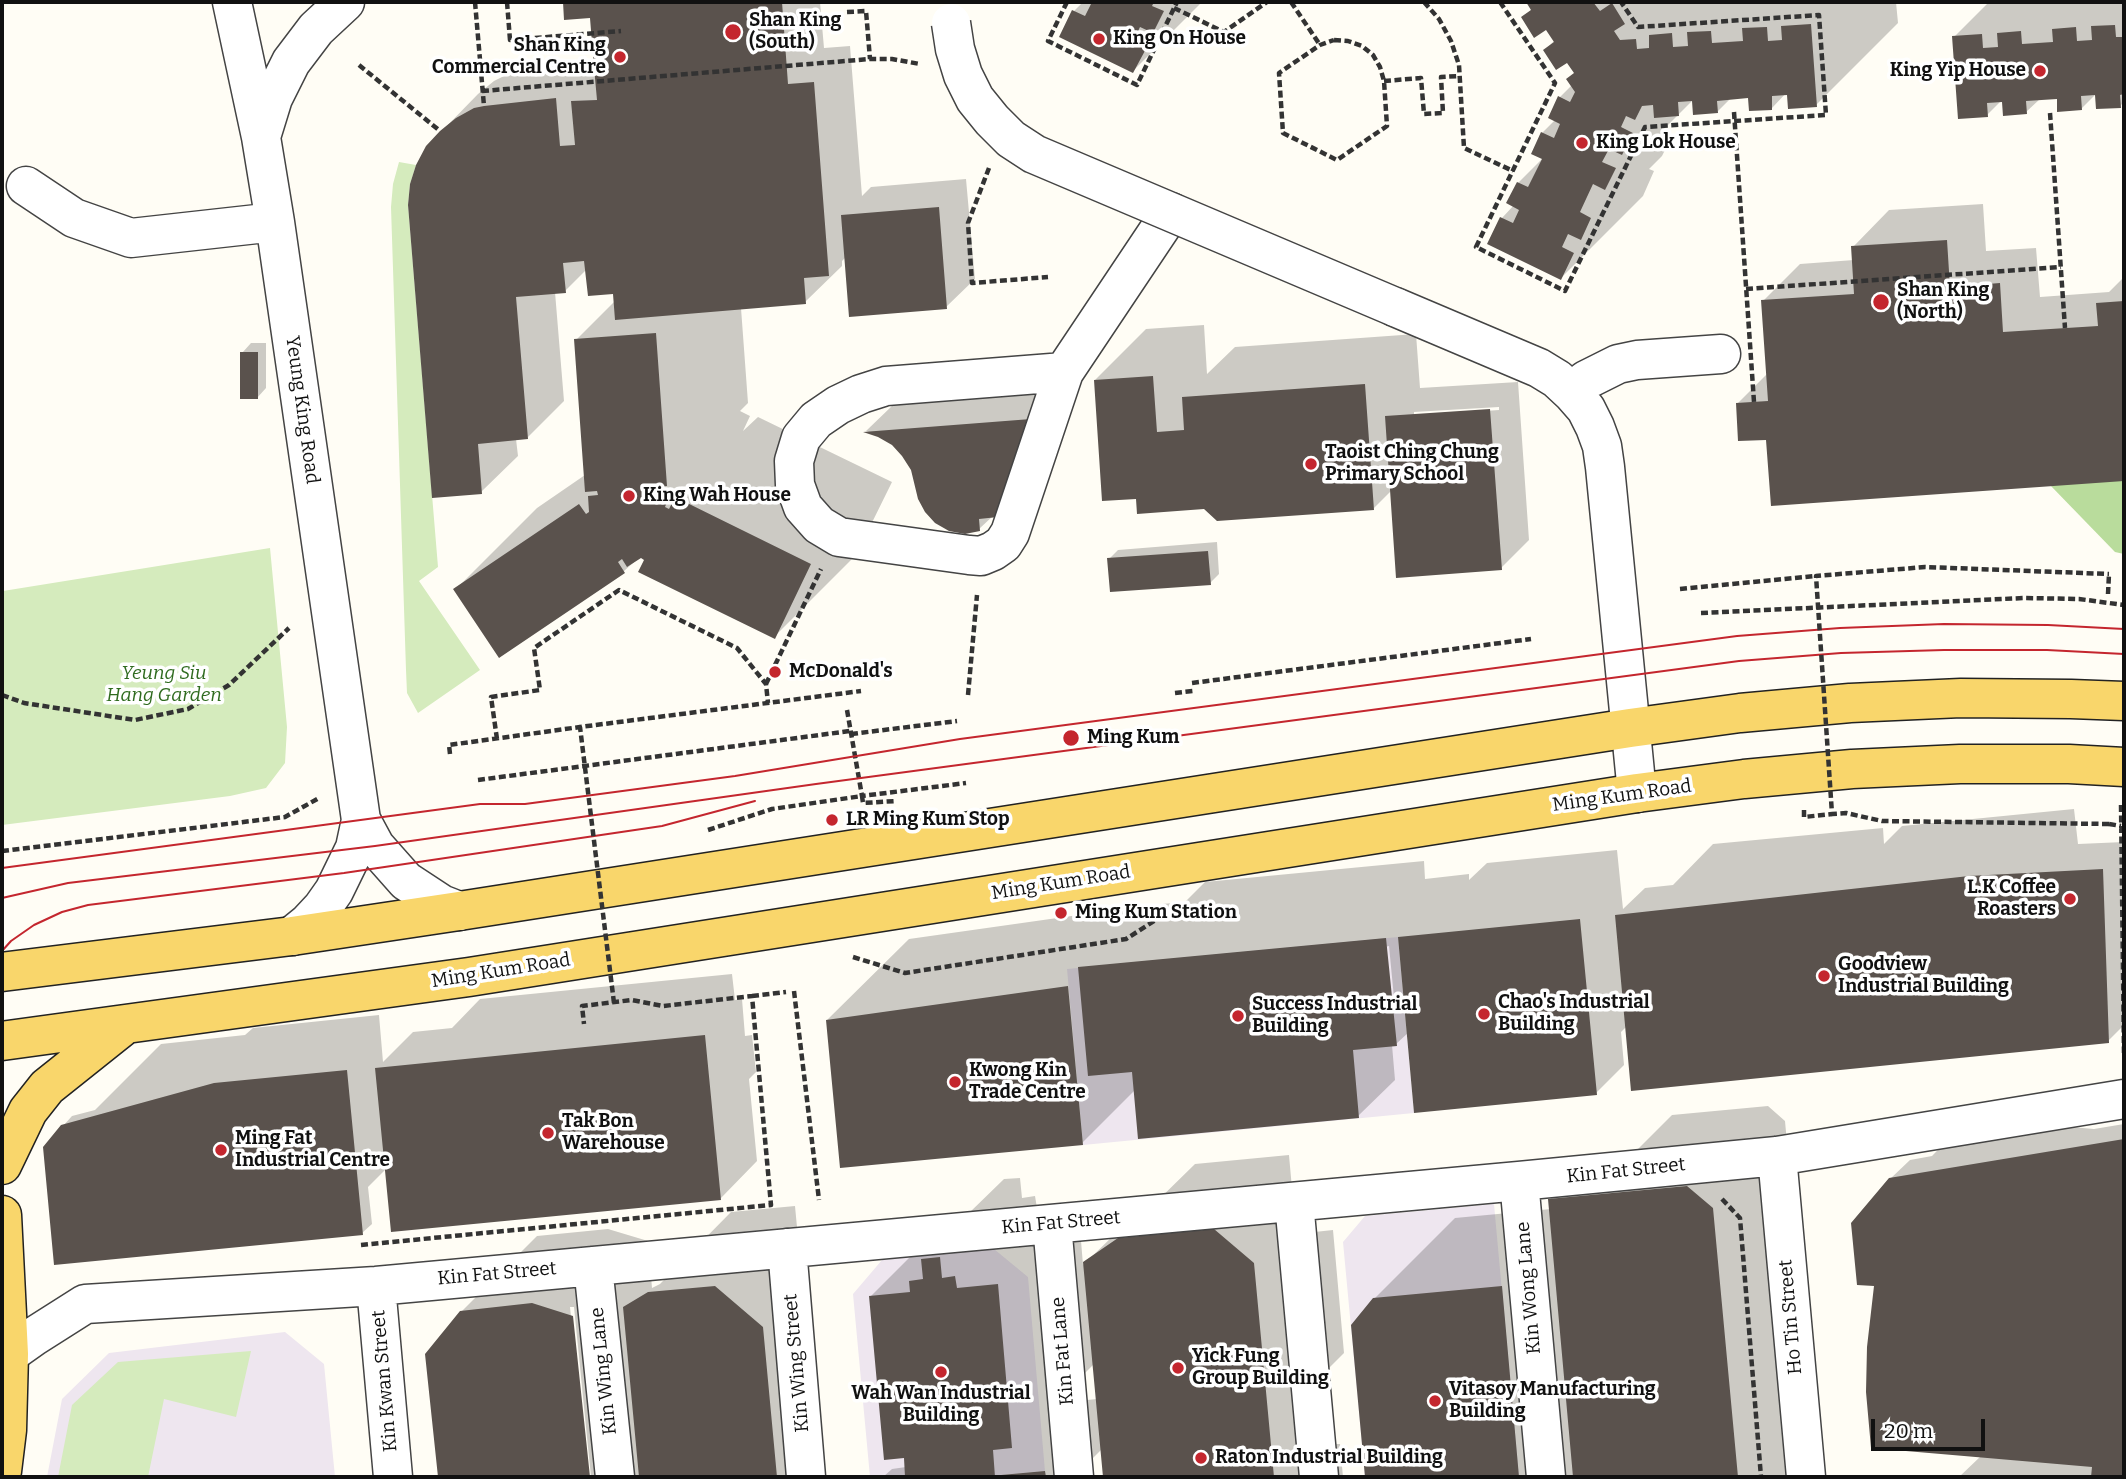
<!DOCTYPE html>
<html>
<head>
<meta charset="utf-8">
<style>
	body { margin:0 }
	#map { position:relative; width:2126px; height:1479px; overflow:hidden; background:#fffdf5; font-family:Bitter,serif }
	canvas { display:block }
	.frame { position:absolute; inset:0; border:4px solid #111; pointer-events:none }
	.scale { position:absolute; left:1871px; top:1419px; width:114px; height:32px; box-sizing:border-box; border:4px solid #111; border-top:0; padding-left:9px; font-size:21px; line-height:24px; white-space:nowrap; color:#111; -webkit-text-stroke:5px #fff; paint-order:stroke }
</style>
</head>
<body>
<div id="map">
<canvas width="2126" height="1479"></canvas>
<div class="frame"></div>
<div class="scale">20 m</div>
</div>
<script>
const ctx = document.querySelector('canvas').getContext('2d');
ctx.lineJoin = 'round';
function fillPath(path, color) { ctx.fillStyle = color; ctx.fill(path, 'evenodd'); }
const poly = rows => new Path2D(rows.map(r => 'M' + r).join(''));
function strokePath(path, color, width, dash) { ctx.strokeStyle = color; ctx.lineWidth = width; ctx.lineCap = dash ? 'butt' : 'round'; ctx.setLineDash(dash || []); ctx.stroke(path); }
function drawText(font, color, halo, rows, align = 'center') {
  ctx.font = font + ' Bitter,serif'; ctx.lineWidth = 7; ctx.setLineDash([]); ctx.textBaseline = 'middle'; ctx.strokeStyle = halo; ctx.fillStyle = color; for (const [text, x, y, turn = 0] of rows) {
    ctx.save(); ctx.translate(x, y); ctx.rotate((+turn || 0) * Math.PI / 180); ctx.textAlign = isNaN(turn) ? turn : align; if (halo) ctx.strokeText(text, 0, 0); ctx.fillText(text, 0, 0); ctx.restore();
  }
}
const industrial = poly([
	[1398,937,1414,1113,1083,1145,1067,969],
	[1494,1204,1519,1477,1365,1477,1343,1242,1365,1216],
	[994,1249,1028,1277,1045,1471,980,1477,870,1477,853,1294,882,1260],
	[285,1332,324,1364,335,1477,47,1477,62,1399,109,1353]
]);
const green = poly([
	[399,162,416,165,410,184,408,205,438,567,419,581,480,670,418,713,407,693,406,670,391,207,393,184],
	[270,548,287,727,285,763,266,788,230,796,2,825,2,587,3,591],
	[251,1351,236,1417,164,1399,148,1477,58,1477,72,1405,118,1362]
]);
const forest = poly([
	[2124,480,2124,554,2115,552,2050,485]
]);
const shadow = poly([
	[565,2,820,2,824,48,850,46,862,196,871,187,966,179,975,279,946,307,846,257,842,261,842,266,805,302,741,308,748,403,740,411,750,416,743,431,758,417,892,482,856,555,775,636,641,556,624,571,500,655,456,589,537,508,585,475,576,340,615,301,614,292,587,269,565,291,555,292,564,401,527,438,516,439,518,456,481,492,441,132,478,94,494,81,512,72,532,67,595,62,592,16,566,18],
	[1083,2,1202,2,1133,71,1074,11],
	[1528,2,1896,2,1898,23,1816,105,1788,91,1772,108,1749,97,1731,98,1717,112,1694,99,1662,131,1672,136,1662,156,1649,169,1654,171,1643,196,1561,278,1502,218,1514,205,1518,183,1543,158,1542,133,1555,120,1560,97,1572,85,1575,72,1568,60,1545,50,1555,40,1547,27,1523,18,1532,9],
	[1989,2,2124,2,2124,102,2120,106,2097,93,2081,109,2058,97,2040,99,2026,112,2003,99,1987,115,1954,37],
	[1983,204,1986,251,2036,248,2040,297,2109,292,2124,277,2124,479,1773,504,1768,438,1737,404,1768,373,1763,301,1800,264,1854,260,1853,247,1889,210],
	[1204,325,1207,374,1235,347,1416,334,1420,388,1518,382,1529,540,1501,568,1392,490,1373,509,1204,508,1138,497,1095,380,1146,329],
	[1499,407,1499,410,1414,416,1414,412],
	[251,343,266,343,266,388,257,398,242,353],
	[1057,391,993,516,979,529,913,469,893,444,878,435,866,431,893,405],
	[1217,542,1219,574,1210,583,1109,559,1118,550],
	[2074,809,2078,844,2124,842,2124,1025,2108,1041,1627,1026,1621,1032,1624,1065,1596,1093,1409,1032,1396,1044,1392,1045,1395,1080,1358,1116,1135,1090,1082,1143,827,1020,909,939,1149,905,1150,917,1162,904,1185,902,1205,882,1424,861,1425,879,1469,874,1469,880,1487,863,1617,850,1623,909,1645,888,1673,885,1713,844,1883,828,1884,844,1902,826],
	[1389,946,1394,998,1390,998,1385,947],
	[732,974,735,1000,742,999,745,1036,752,1035,756,1072,749,1079,757,1161,721,1198,387,1168,368,1187,372,1224,362,1233,63,1126,72,1116,95,1110,161,1044,245,1035,253,1028,379,1015,383,1062,413,1032,452,1028,480,999],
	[1768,1106,1785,1121,1807,1361,1778,1390,1809,1387,1821,1437,1825,1477,1367,1477,1353,1325,1374,1299,1455,1218,1551,1209,1550,1199,1578,1171,1619,1168,1672,1115],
	[1969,1118,2094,1129,2124,1124,2124,1477,1959,1477,1981,1456,1890,1179,1910,1160,1932,1156],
	[1289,1155,1296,1234,1333,1230,1344,1353,1319,1378,1330,1444,1340,1444,1343,1477,1104,1477,1102,1449,1076,1475,1076,1477,883,1477,892,1469,906,1467,871,1296,951,1216,968,1214,1004,1179,1020,1178,1022,1198,1035,1196,1037,1208,1078,1204,1083,1265,1114,1235,1148,1210,1195,1164],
	[1094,1364,1097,1399,1067,1402,1074,1384],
	[795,1206,819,1459,800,1477,591,1477,574,1307,570,1307,588,1477,439,1477,427,1355,461,1312,537,1236,608,1229,648,1241,652,1288,660,1284,731,1212]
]);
const building = poly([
	[563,2,782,2,788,84,814,82,829,276,804,278,806,304,615,320,613,294,588,296,584,261,563,263,566,293,516,297,528,439,478,444,482,494,432,498,408,205,410,184,416,165,426,146,440,131,456,118,474,108,484,106,556,98,560,146,575,145,571,101,597,100,593,56,590,18,564,20],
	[1092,2,1154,2,1152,6,1164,11,1153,33,1140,27,1134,40,1147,47,1133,73,1059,37,1072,10,1085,16],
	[1526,2,1593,2,1600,11,1612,3,1625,24,1614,31,1620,40,1636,39,1637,49,1649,48,1649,35,1672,33,1673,47,1688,46,1687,32,1711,31,1712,43,1743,41,1742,28,1767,27,1768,41,1782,40,1781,26,1811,24,1817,107,1788,109,1787,95,1772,96,1772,110,1749,111,1748,98,1717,101,1718,113,1693,115,1692,101,1678,102,1679,116,1654,118,1653,105,1642,106,1635,120,1626,116,1621,127,1633,133,1622,155,1609,149,1602,162,1616,168,1605,190,1593,184,1580,212,1591,218,1581,240,1568,234,1562,247,1574,253,1561,280,1487,244,1500,217,1513,223,1519,210,1506,203,1517,182,1528,187,1542,159,1531,154,1541,132,1554,138,1560,124,1548,118,1558,96,1570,102,1575,92,1566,79,1574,73,1567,63,1556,70,1543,50,1554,42,1546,30,1534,38,1521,17,1531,10],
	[2115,25,2116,37,2124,37,2124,94,2120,95,2121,108,2096,109,2095,95,2081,96,2082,110,2057,112,2057,99,2026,101,2027,114,2003,116,2002,102,1987,103,1988,117,1958,119,1952,36,1982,34,1983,48,1998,47,1997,33,2021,31,2022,44,2053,42,2052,29,2076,27,2077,41,2092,40,2091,26],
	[939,207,947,309,849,317,841,215],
	[1947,240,1950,287,2000,283,2003,332,2098,326,2096,303,2124,301,2124,481,1771,506,1766,440,1738,441,1736,403,1768,401,1761,300,1854,294,1851,246],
	[656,333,667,486,655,487,655,490,669,497,665,507,669,509,675,497,811,564,775,639,638,572,644,560,641,558,627,567,622,559,618,562,625,573,499,658,453,589,579,504,586,514,589,512,588,496,598,495,597,491,585,492,574,339],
	[240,352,258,352,258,399,240,399],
	[1153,376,1157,432,1184,430,1182,397,1365,384,1374,510,1217,521,1204,509,1137,514,1136,499,1102,501,1094,380],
	[1490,409,1502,570,1396,578,1385,416],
	[1031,419,998,517,979,519,980,531,965,534,949,531,935,523,925,512,918,499,911,470,902,456,892,445,878,437,863,432],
	[1208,551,1211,585,1110,592,1107,558],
	[2103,869,2109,1043,1631,1091,1615,915,1969,876],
	[1580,919,1597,1095,1414,1113,1398,937],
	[1386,938,1397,1046,1353,1050,1359,1118,1138,1139,1132,1072,1088,1076,1078,967],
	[1068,986,1083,1145,840,1168,826,1020],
	[705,1035,721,1200,391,1232,375,1068],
	[347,1070,363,1235,54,1265,43,1147,61,1125,214,1083],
	[2124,1139,2123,1477,2091,1477,2092,1467,1871,1448,1866,1392,1867,1347,1874,1286,1857,1285,1851,1223,1889,1178],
	[1687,1186,1713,1208,1738,1477,1573,1477,1548,1199],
	[1214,1229,1254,1263,1274,1477,1103,1477,1083,1262,1118,1238],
	[940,1257,942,1278,955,1276,957,1288,998,1284,1012,1448,993,1450,995,1477,905,1477,904,1458,884,1460,869,1296,910,1292,909,1281,923,1279,921,1259],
	[715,1286,763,1327,777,1477,639,1477,623,1307,648,1292],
	[1502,1286,1519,1477,1365,1477,1351,1325,1373,1298],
	[532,1303,573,1316,590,1477,438,1477,425,1354,460,1311],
	[1045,1471,1046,1477,1001,1477,1001,1475]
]);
const path = poly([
	[475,2,484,106],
	[507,2,510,40,621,31],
	[1067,2,1048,41,1137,85,1177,2],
	[1291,2,1320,45],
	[1424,2,1439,19,1451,41,1459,65,1464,148,1513,171],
	[1500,2,1555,83,1476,247,1565,291,1645,127,1826,115,1819,15,1638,27,1621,2],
	[1174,8,1224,32,1267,2],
	[847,12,866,11,870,59],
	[1334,40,1348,41,1362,46,1373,55,1380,67,1384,81,1387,126,1337,160,1283,133,1279,73,1320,45,1334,40],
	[359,65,440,131],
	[1384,81,1421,78,1424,114,1443,113,1441,77,1459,76],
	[482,91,870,59,892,59,920,64],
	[2050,113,2065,328],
	[989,168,968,223,972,283,1048,277],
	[1746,289,2061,267],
	[1680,589,1816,576],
	[2108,594,2109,574],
	[1701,613,2024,598,2079,599,2124,605],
	[1192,683,1531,639],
	[766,684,821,569],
	[1175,693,1193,691],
	[2,695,24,703,135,720,188,709,229,685,289,628],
	[968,695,977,595],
	[847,710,862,796,966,783],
	[851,734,957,721],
	[497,739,491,697,540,690,534,648,619,590,737,648,766,684,768,703],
	[450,754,449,745,580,727],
	[478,780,850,731],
	[2121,805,2124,1053],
	[1804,810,1804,817,1832,814],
	[2109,824,2121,826],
	[708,830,772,809,862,796,863,803,896,801],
	[2,851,285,817,319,798],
	[853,957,905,973,1126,939,1179,905],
	[794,991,819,1200],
	[752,996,786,992],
	[1722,1199,1740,1218,1761,1477],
	[361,1245,771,1205,752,996,663,1006,632,1000,582,1006,584,1024]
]);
const minor = poly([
	[232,2,261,137,275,222,361,820,375,846,406,881,441,904,459,911],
	[261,137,273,98,291,62,316,29,345,2],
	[26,186,74,218,131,238,275,222],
	[1395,307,1539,368,1557,379,1572,393,1586,409,1595,427,1602,446,1605,467,1637,793],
	[1064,372,886,386,861,394,838,405,816,420,801,438,794,461,795,485,803,507,819,525,839,537,969,555,981,556,993,551,1003,544,1010,533,1064,372,1171,212],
	[1572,393,1586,380,1618,364,1637,360,1721,354],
	[292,936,308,923,322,908,334,891,355,848,361,820],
	[1777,1156,1806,1477],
	[1519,1181,1546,1477],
	[1294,1202,1319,1477],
	[1052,1224,1074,1477],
	[787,1248,806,1477],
	[593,1266,615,1477],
	[376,1286,393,1477],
	[9,1354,33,1337,85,1304,376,1286,1519,1181,1777,1156,2124,1099]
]);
const major = poly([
	[2,972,292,936,459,911,1630,728,1740,713,1850,703,1961,698,2071,699,2124,701],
	[2,1041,469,977,1637,793,1744,779,1852,769,1960,764,2069,764,2124,767],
	[2,1165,28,1111,47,1087,126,1024],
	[2,1215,9,1354,7,1430,2,1471]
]);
const tram = poly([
	[2,868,480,804,525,804,735,776,960,739,1737,636,1840,628,1944,624,2048,625,2124,629],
	[2,898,68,883,375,846,816,784,1739,661,1841,653,1944,650,2047,650,2124,654],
	[2,951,11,941,34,925,62,912,88,905,344,873,662,826,755,801]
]);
const pathBridge = poly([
	[1734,112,1754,402],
	[2109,824,1882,821,1846,813,1832,814,1816,576,1925,567,2109,574],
	[614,1003,580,727,861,691]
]);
const minorBridge = poly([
	[951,23,955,49,963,75,975,99,992,120,1011,139,1034,154,1395,307]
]);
const markers = [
	[733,32,9,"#c4262e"],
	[1099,39,7,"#c4262e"],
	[620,57,7,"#c4262e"],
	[2040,71,7,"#c4262e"],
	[1582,143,7,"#c4262e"],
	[1881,302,9,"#c4262e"],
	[1311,464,7,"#c4262e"],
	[629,496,7,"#c4262e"],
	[775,672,7,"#c4262e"],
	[1071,738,9,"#c4262e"],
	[832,820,7,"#c4262e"],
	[2070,899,7,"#c4262e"],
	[1061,913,7,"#c4262e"],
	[1824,976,7,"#c4262e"],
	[1484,1014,7,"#c4262e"],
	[1238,1016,7,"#c4262e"],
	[955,1082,7,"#c4262e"],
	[548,1133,7,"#c4262e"],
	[221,1150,7,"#c4262e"],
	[1178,1368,7,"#c4262e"],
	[941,1372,7,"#c4262e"],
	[1435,1401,7,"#c4262e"],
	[1201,1458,7,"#c4262e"]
];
const poiNames = [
	["Shan King",749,21],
	["(South)",749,43],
	["King On House",1113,39],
	["Shan King",606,46,"right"],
	["Commercial Centre",606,68,"right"],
	["King Yip House",2026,71,"right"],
	["King Lok House",1596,143],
	["Shan King",1897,291],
	["(North)",1897,313],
	["Taoist Ching Chung",1325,453],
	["Primary School",1325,475],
	["King Wah House",643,496],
	["McDonald's",789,672],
	["Ming Kum",1087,738],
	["LR Ming Kum Stop",846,820],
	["L.K Coffee",2056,888,"right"],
	["Roasters",2056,910,"right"],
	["Ming Kum Station",1075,913],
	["Goodview",1838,965],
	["Industrial Building",1838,987],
	["Chao's Industrial",1498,1003],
	["Building",1498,1025],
	["Success Industrial",1252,1005],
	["Building",1252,1027],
	["Kwong Kin",969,1071],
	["Trade Centre",969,1093],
	["Tak Bon",562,1122],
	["Warehouse",562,1144],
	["Ming Fat",235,1139],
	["Industrial Centre",235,1161],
	["Yick Fung",1192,1357],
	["Group Building",1192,1379],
	["Vitasoy Manufacturing",1449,1390],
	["Building",1449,1412],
	["Wah Wan Industrial",941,1394,"center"],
	["Building",941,1416,"center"],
	["Raton Industrial Building",1215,1458]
];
const streetNames = [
	["Yeung King Road",302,410,82],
	["Ming Kum Road",1622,796,-8],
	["Ming Kum Road",1061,883,-9],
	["Ming Kum Road",501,971,-9],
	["Kin Fat Street",1626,1171,-6],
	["Kin Fat Street",1061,1223,-5],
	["Kin Fat Street",497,1274,-5],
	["Kin Wong Lane",1529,1288,-95],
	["Ho Tin Street",1791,1317,-95],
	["Kin Fat Lane",1063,1351,-95],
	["Kin Wing Street",797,1363,-95],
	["Kin Wing Lane",604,1371,-96],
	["Kin Kwan Street",385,1381,-95]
];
const parkNames = [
	["Yeung Siu",164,674],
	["Hang Garden",164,696]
];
fillPath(industrial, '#eee6ef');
fillPath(green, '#d5ebbd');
fillPath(forest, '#b9dc9c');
fillPath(shadow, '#0003');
fillPath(building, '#5a524d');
strokePath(minor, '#444', 41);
strokePath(major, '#222', 41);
strokePath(path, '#333', 4.5, [7, 3.5]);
strokePath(minor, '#fff', 38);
strokePath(major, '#f9d66b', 38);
strokePath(tram, '#c4262e', 2);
strokePath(minorBridge, '#444', 41, []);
strokePath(pathBridge, '#333', 4.5, [7, 3.5]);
strokePath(minorBridge, '#fff', 38);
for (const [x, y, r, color] of markers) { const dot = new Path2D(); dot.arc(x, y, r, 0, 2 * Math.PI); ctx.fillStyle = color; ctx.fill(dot); strokePath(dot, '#fff', 2.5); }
drawText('bold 19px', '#111', '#fff', poiNames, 'left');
drawText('19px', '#111', '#fff', streetNames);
drawText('italic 19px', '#2f6b1f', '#fff', parkNames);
</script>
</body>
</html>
